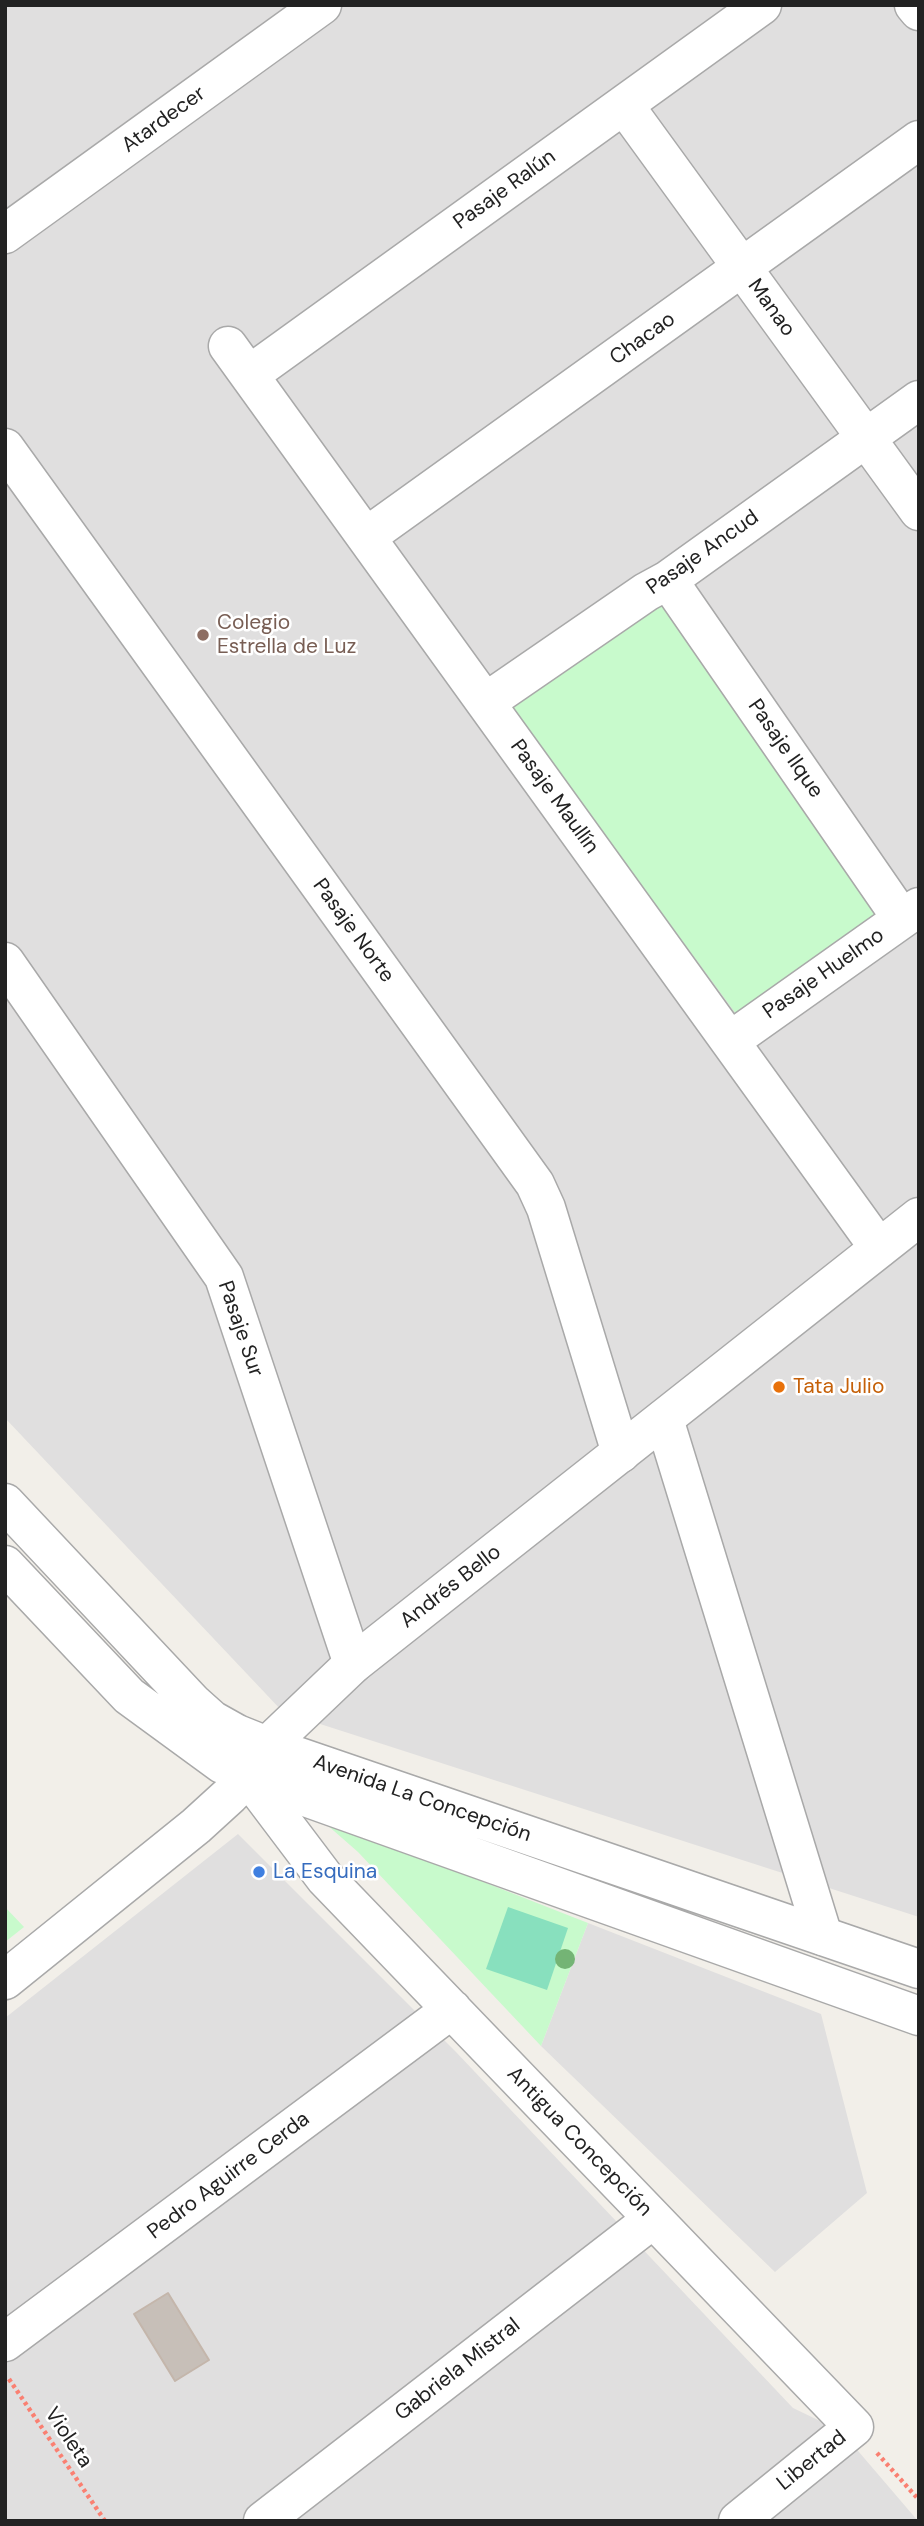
<!DOCTYPE html>
<html>
<head>
<meta charset="utf-8">
<style>
	body { margin:0 }
	#map { position:relative; width:924px; height:2526px; overflow:hidden; background:#f2efe9; font-family:"DM Sans",sans-serif }
	canvas { display:block }
	.frame { position:absolute; inset:0; border:7px solid #222; pointer-events:none }
</style>
</head>
<body>
<div id="map">
<canvas width="924" height="2526"></canvas>
<div class="frame"></div>
</div>
<script>
const ctx = document.querySelector('canvas').getContext('2d');
ctx.lineJoin = 'round';
function fillPath(path, color) { ctx.fillStyle = color; ctx.fill(path, 'evenodd'); }
const poly = rows => new Path2D(rows.map(r => 'M' + r).join(''));
function strokePath(path, color, width, dash) { ctx.strokeStyle = color; ctx.lineWidth = width; ctx.lineCap = dash ? 'butt' : 'round'; ctx.setLineDash(dash || []); ctx.stroke(path); }
function drawText(font, color, halo, rows, align = 'center') {
  ctx.font = font + ' "DM Sans",sans-serif'; ctx.lineWidth = 5; ctx.setLineDash([]); ctx.textBaseline = 'middle'; ctx.strokeStyle = halo; ctx.fillStyle = color; for (const [text, x, y, turn = 0] of rows) {
    ctx.save(); ctx.translate(x, y); ctx.rotate((+turn || 0) * Math.PI / 180); ctx.textAlign = isNaN(turn) ? turn : align; if (halo) ctx.strokeText(text, 0, 0); ctx.fillText(text, 0, 0); ctx.restore();
  }
}
const residential = poly([
	[5,5,919,5,919,1917,283,1712,5,1418],
	[238,1834,456,2052,793,2408,841,2431,918,2521,5,2521,5,2018],
	[588,1923,821,2014,867,2193,775,2272,541,2046]
]);
const park = poly([
	[660,594,884,914,739,1018,505,700],
	[318,1817,588,1923,541,2046,358,1852],
	[5,1907,24,1927,5,1942]
]);
const pitch = poly([
	[508,1907,568,1928,547,1990,486,1969]
]);
const building = poly([
	[168,2293,209,2360,175,2381,134,2314,168,2293]
]);
const path = poly([
	[9,2379,105,2521],
	[877,2453,919,2500]
]);
const minor = poly([
	[624,105,919,511],
	[5,234,322,5],
	[228,346,879,1248],
	[249,375,762,5],
	[5,448,535,1184,546,1208,621,1453],
	[366,537,919,140],
	[668,580,902,919],
	[486,702,646,592,668,580,919,400],
	[5,962,224,1277,353,1664],
	[730,1041,919,907],
	[664,1419,823,1936],
	[5,1980,196,1826,230,1795,248,1776,325,1878,854,2427,738,2521],
	[5,2342,452,2009],
	[263,2521,653,2219]
]);
const tertiary = poly([
	[914,5,919,11],
	[5,1503,193,1703,212,1720,237,1734,267,1746,919,1969],
	[5,1565,129,1696,222,1764,283,1789,919,2016],
	[254,1766,267,1746,353,1664,919,1217]
]);
const trees = [
	[565,1959]
];
const markers = [
	[203,635,7,"#8d6e63"],
	[779,1387,7,"#e8710a"],
	[259,1872,7,"#3f7fe0"]
];
const streetNames = [
	["Atardecer",164,120,-36],
	["Pasaje Ralún",505,190,-36],
	["Manao",771,308,54],
	["Chacao",643,339,-36],
	["Pasaje Ancud",703,553,-35],
	["Pasaje Ilque",785,749,55],
	["Pasaje Maullín",554,797,54],
	["Pasaje Norte",353,931,54],
	["Pasaje Huelmo",824,974,-35],
	["Pasaje Sur",240,1329,71],
	["Andrés Bello",451,1587,-38],
	["Avenida La Concepción",422,1799,19],
	["Antigua Concepción",579,2142,46],
	["Pedro Aguirre Cerda",229,2176,-37],
	["Gabriela Mistral",458,2370,-38],
	["Violeta",68,2438,56],
	["Libertad",812,2461,-39]
];
const educationNames = [
	["Colegio",217,623],
	["Estrella de Luz",217,647]
];
const foodNames = [
	["Tata Julio",793,1387]
];
const shopNames = [
	["La Esquina",273,1872]
];
fillPath(residential, '#e0dfdf');
fillPath(park, '#c8facc');
fillPath(pitch, '#88e0be');
fillPath(building, '#c7bfb8');
strokePath(building, '#c4b6ab', 2);
strokePath(minor, '#a9a9a9', 41);
strokePath(tertiary, '#a9a9a9', 41);
strokePath(path, '#fa8072', 4.5, [3.5, 3.5]);
strokePath(minor, '#fff', 38);
strokePath(tertiary, '#fff', 38);
ctx.fillStyle = '#74b475';
for (const [x, y] of trees) { ctx.beginPath(); ctx.arc(x, y, 10, 0, 2 * Math.PI); ctx.fill(); }
for (const [x, y, r, color] of markers) { const dot = new Path2D(); dot.arc(x, y, r, 0, 2 * Math.PI); ctx.fillStyle = color; ctx.fill(dot); strokePath(dot, '#fff', 2.5); }
drawText('21px', '#222', '#fff', streetNames);
drawText('21px', '#785e54', '#fff', educationNames, 'left');
drawText('21px', '#c56008', '#fff', foodNames, 'left');
drawText('21px', '#366cbe', '#fff', shopNames, 'left');
</script>
</body>
</html>
